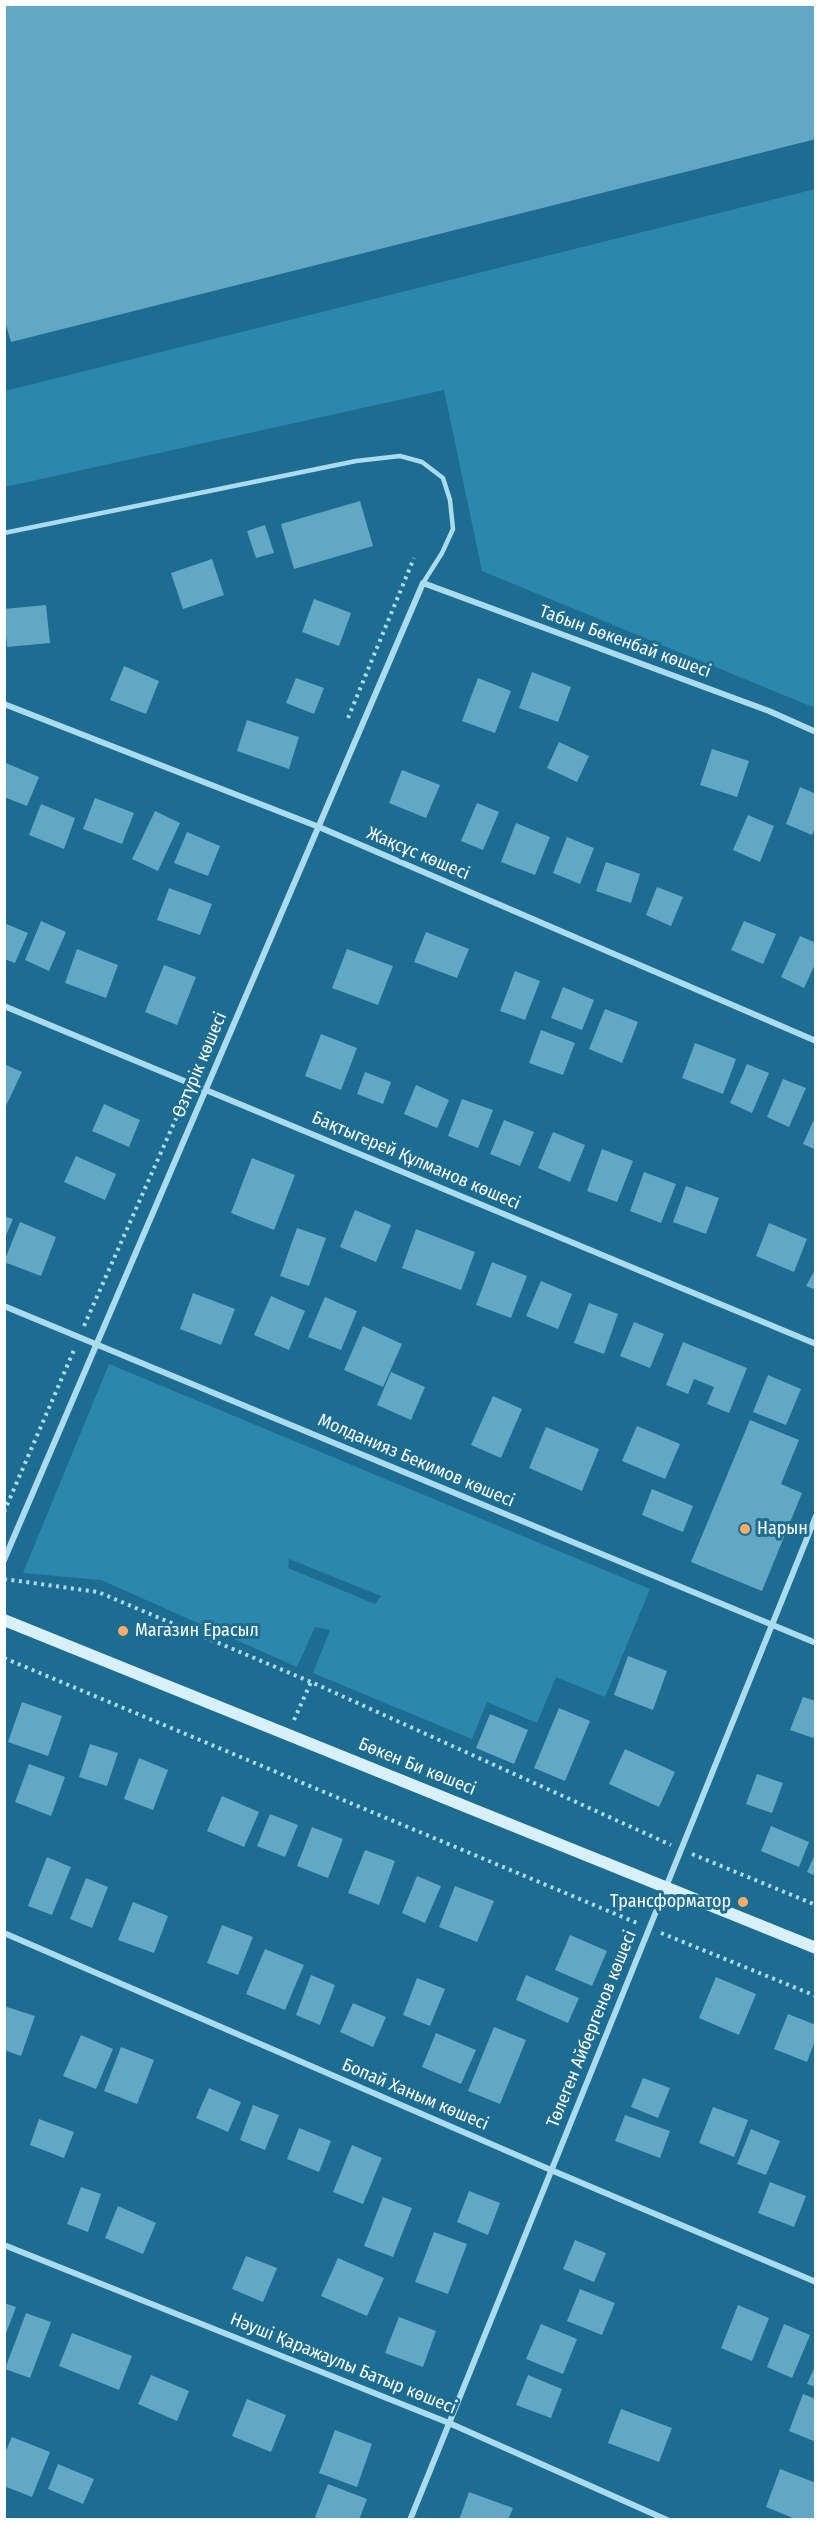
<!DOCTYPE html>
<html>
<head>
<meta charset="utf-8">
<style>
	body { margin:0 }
	#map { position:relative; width:820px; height:2524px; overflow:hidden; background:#1c6d91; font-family:"Fira Sans Condensed",sans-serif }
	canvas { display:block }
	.frame { position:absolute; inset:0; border:6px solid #fff; pointer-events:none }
</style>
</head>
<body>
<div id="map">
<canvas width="820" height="2524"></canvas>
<div class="frame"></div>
</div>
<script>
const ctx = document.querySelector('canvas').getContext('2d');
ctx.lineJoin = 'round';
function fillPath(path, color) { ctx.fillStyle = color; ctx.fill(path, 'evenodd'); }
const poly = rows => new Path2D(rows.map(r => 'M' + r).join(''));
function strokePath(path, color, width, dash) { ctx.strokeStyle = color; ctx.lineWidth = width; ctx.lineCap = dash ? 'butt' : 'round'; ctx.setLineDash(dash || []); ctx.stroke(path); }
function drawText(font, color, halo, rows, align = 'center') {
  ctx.font = font + ' "Fira Sans Condensed",sans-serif'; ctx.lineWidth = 6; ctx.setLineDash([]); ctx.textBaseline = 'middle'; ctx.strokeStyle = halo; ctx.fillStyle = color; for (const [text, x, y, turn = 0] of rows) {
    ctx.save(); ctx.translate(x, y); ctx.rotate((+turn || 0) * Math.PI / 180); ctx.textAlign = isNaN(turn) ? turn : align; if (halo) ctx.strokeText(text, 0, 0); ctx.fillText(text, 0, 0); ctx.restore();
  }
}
const green = poly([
	[815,189,815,708,482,571,444,390,5,487,5,391],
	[109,1364,650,1589,605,1697,556,1677,537,1723,487,1702,472,1739,313,1673,330,1630,315,1627,297,1667,101,1580,23,1573],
	[289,1559,381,1596,375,1604,288,1568]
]);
const building = poly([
	[4,4,816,4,816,139,11,342,4,318],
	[360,501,373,546,294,569,281,524],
	[265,525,274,553,256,558,247,531],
	[212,559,224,595,183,609,171,573],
	[314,599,351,613,339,646,302,632],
	[46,605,50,643,7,647,4,609],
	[124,666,159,681,146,714,110,700],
	[532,672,571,687,558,722,519,708],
	[296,678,324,688,314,714,286,703],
	[478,678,511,691,495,733,462,721],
	[247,720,299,737,289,769,237,751],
	[559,742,589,756,577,782,547,768],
	[712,749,749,761,737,797,700,785],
	[6,763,39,777,27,806,4,797],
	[402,770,440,785,426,818,389,803],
	[800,787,816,794,816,825,812,835,786,824],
	[95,798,134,813,122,844,83,829],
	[477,803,499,812,483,850,461,841],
	[41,804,75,818,64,849,29,835],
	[155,811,180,823,158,871,132,859],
	[748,815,774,826,760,862,733,850],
	[516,823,550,837,535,875,501,862],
	[187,832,220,846,208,876,174,863],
	[567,837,594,848,580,884,553,873],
	[606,862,640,874,631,903,596,891],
	[657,887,683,897,671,926,646,915],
	[169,888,212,904,200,935,157,920],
	[41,921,66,932,49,971,25,960],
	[744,921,776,934,763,964,731,950],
	[4,923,28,933,15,963,4,959],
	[426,932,469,949,457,978,414,962],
	[800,936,816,943,816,962,804,988,781,977],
	[77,949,118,965,106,998,65,983],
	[347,949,393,966,378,1005,332,988],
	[164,965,196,977,177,1025,145,1012],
	[515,971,540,981,525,1020,500,1011],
	[563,987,594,1000,582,1030,551,1018],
	[605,1009,638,1022,622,1063,589,1049],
	[541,1030,575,1043,563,1075,529,1063],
	[321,1034,357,1048,341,1090,305,1076],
	[695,1043,736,1059,723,1094,682,1078],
	[4,1064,22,1072,4,1110],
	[747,1064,769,1073,752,1113,730,1103],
	[365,1072,391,1082,383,1104,357,1094],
	[783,1079,806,1088,789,1127,767,1117],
	[416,1085,449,1100,437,1128,404,1114],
	[462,1099,493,1110,478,1148,448,1136],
	[104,1104,140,1120,129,1147,92,1131],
	[816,1115,816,1150,803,1144],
	[504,1120,534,1132,520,1166,490,1154],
	[553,1132,585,1145,570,1182,538,1168],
	[602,1149,633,1161,617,1202,587,1191],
	[76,1156,116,1174,105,1200,64,1182],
	[252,1158,295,1175,274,1230,231,1213],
	[644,1172,676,1184,661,1223,630,1211],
	[686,1186,719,1198,706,1234,673,1222],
	[355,1210,391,1225,376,1262,340,1247],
	[4,1216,13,1219,4,1240],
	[20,1222,56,1237,41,1276,4,1262],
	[769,1223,807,1239,794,1272,756,1256],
	[297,1228,326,1238,309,1286,280,1276],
	[416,1229,475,1252,461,1290,402,1268],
	[492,1262,527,1276,511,1318,476,1305],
	[816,1268,816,1290,806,1286],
	[541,1281,572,1294,558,1329,526,1316],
	[193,1293,235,1309,221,1345,180,1329],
	[271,1296,305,1311,289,1350,254,1335],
	[325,1297,357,1311,341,1350,308,1337],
	[589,1303,618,1314,604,1354,574,1343],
	[634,1322,664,1334,650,1368,620,1356],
	[363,1326,402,1344,383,1387,344,1370],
	[683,1342,747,1368,729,1413,707,1404,714,1387,694,1379,688,1394,666,1385],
	[391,1372,425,1387,411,1420,377,1405],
	[768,1375,801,1389,786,1425,753,1412],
	[493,1396,522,1409,501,1458,471,1445],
	[750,1420,799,1440,781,1484,802,1493,762,1591,691,1562],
	[637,1426,680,1444,665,1479,622,1461],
	[546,1427,599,1449,582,1491,529,1468],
	[652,1489,693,1506,683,1532,642,1515],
	[628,1656,667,1671,653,1710,614,1695],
	[803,1697,816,1701,816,1739,790,1730],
	[22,1702,62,1716,48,1756,8,1742],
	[559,1708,590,1721,565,1781,534,1768],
	[490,1714,528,1730,514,1764,476,1748],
	[90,1744,118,1753,107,1786,79,1777],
	[625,1749,675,1772,659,1807,609,1784],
	[139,1758,168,1770,153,1810,124,1799],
	[29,1764,65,1777,51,1816,15,1802],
	[757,1774,783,1783,772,1813,746,1804],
	[222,1796,259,1812,244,1847,207,1831],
	[270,1814,298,1825,285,1857,257,1846],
	[771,1826,809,1842,799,1867,761,1851],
	[312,1827,343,1839,328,1878,297,1866],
	[365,1850,395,1861,379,1905,348,1893],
	[816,1852,816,1876,807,1872],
	[47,1857,71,1867,52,1915,28,1906],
	[417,1876,441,1886,425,1923,402,1913],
	[86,1878,108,1887,92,1928,70,1919],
	[455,1886,494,1901,477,1942,439,1927],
	[133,1902,168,1916,154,1953,118,1940],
	[222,1925,253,1937,238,1975,207,1963],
	[570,1935,607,1951,592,1986,555,1970],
	[265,1949,304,1965,285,2010,246,1994],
	[311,1975,335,1985,320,2025,296,2015],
	[526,1975,579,1998,568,2023,516,2000],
	[716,1977,756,1994,739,2035,699,2018],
	[417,1978,445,1989,430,2026,403,2015],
	[353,2003,386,2017,373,2047,340,2032],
	[4,2006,35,2016,21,2056,4,2050],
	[788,2014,816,2025,816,2038,807,2062,774,2049],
	[494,2027,526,2040,500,2104,468,2091],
	[436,2033,476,2050,461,2084,422,2067],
	[81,2035,113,2049,96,2089,63,2076],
	[121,2047,154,2060,137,2104,104,2091],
	[643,2078,670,2088,658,2118,631,2107],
	[209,2088,241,2102,228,2132,196,2118],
	[253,2105,279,2115,265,2150,240,2140],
	[713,2107,748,2120,734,2157,699,2143],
	[625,2115,670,2131,660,2158,615,2141],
	[39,2119,74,2132,64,2158,30,2145],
	[299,2128,331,2141,319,2172,287,2159],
	[751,2129,780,2141,766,2175,737,2164],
	[352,2145,382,2158,363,2204,333,2192],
	[770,2182,806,2196,794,2227,758,2213],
	[81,2187,101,2194,88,2232,67,2224],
	[469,2191,500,2203,488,2235,457,2222],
	[383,2197,412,2208,393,2257,364,2246],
	[118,2206,156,2223,143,2254,105,2238],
	[434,2232,467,2244,448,2294,415,2282],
	[575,2240,606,2253,594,2282,563,2269],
	[246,2256,277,2268,263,2302,232,2289],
	[338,2258,384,2278,367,2316,321,2296],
	[580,2289,615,2303,602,2335,567,2321],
	[4,2303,16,2307,5,2336,4,2336],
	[738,2305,769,2318,752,2361,721,2348],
	[26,2313,51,2322,30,2378,5,2369],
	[399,2317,436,2331,423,2367,385,2353],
	[541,2324,577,2339,563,2374,526,2359],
	[784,2324,810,2335,792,2378,767,2367],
	[72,2333,132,2356,119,2390,59,2366],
	[816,2364,816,2387,807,2384],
	[151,2375,189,2391,177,2421,138,2404],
	[528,2375,562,2389,551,2418,516,2405],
	[803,2394,816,2399,816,2442,789,2431],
	[247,2399,286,2415,271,2452,232,2436],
	[621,2409,672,2428,659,2462,608,2443],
	[335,2430,372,2444,357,2487,319,2473],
	[12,2437,50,2452,32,2497,4,2486,4,2455],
	[58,2464,94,2479,83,2504,48,2489],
	[780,2469,816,2483,816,2520,798,2520,766,2507],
	[328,2484,367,2499,359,2520,322,2520,315,2517],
	[469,2492,513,2508,508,2520,459,2520]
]);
const path = poly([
	[348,718,414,558],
	[84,1326,182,1105],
	[4,1512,74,1350],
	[4,1579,98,1592,311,1682,671,1845],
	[4,1658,637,1923],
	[294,1720,311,1682],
	[692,1854,816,1905],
	[661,1933,816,1996]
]);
const lane = poly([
	[4,533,356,461,400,456,422,462,443,478,450,500,453,529,442,553,423,583]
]);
const street = poly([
	[4,704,319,827,816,1041],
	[4,1006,816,1344],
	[4,1306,816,1643],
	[4,1560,423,583,769,711,816,732],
	[4,1933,551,2170,816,2282],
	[4,2245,449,2423,667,2520],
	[410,2520,816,1516]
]);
const secondary = poly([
	[4,1620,816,1948]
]);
const markers = [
	[745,1529,6,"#fead69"],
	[123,1631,6,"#fead69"],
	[743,1902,6,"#fead69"]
];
const streetNames = [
	["Табын Бөкенбай көшесі",625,642,20],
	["Жақсұс көшесі",418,854,23],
	["Өзтүрік көшесі",200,1065,-67],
	["Бақтыгерей Құлманов көшесі",416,1161,23],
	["Молданияз Бекимов көшесі",416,1461,23],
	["Бөкен Би көшесі",417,1767,22],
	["Төлеген Айбергенов көшесі",592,2029,-68],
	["Бопай Ханым көшесі",415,2095,23],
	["Нәуші Қаражаулы Батыр көшесі",343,2364,22]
];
const poiNames = [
	["Нарын",757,1529],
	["Магазин Ерасыл",135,1631],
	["Трансформатор",731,1902,"right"]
];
fillPath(green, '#2c87ac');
fillPath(building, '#62a7c3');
strokePath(path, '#abdbee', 4, [3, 4.5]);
strokePath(lane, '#abdbee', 4.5);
strokePath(street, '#abdbee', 6);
strokePath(secondary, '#d8f0fa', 12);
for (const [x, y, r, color] of markers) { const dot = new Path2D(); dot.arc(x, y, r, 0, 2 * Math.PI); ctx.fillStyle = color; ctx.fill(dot); strokePath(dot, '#1c6d91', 2); }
drawText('18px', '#fff', '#1c6d91', streetNames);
drawText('18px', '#fff', '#1c6d91', poiNames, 'left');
</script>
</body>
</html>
